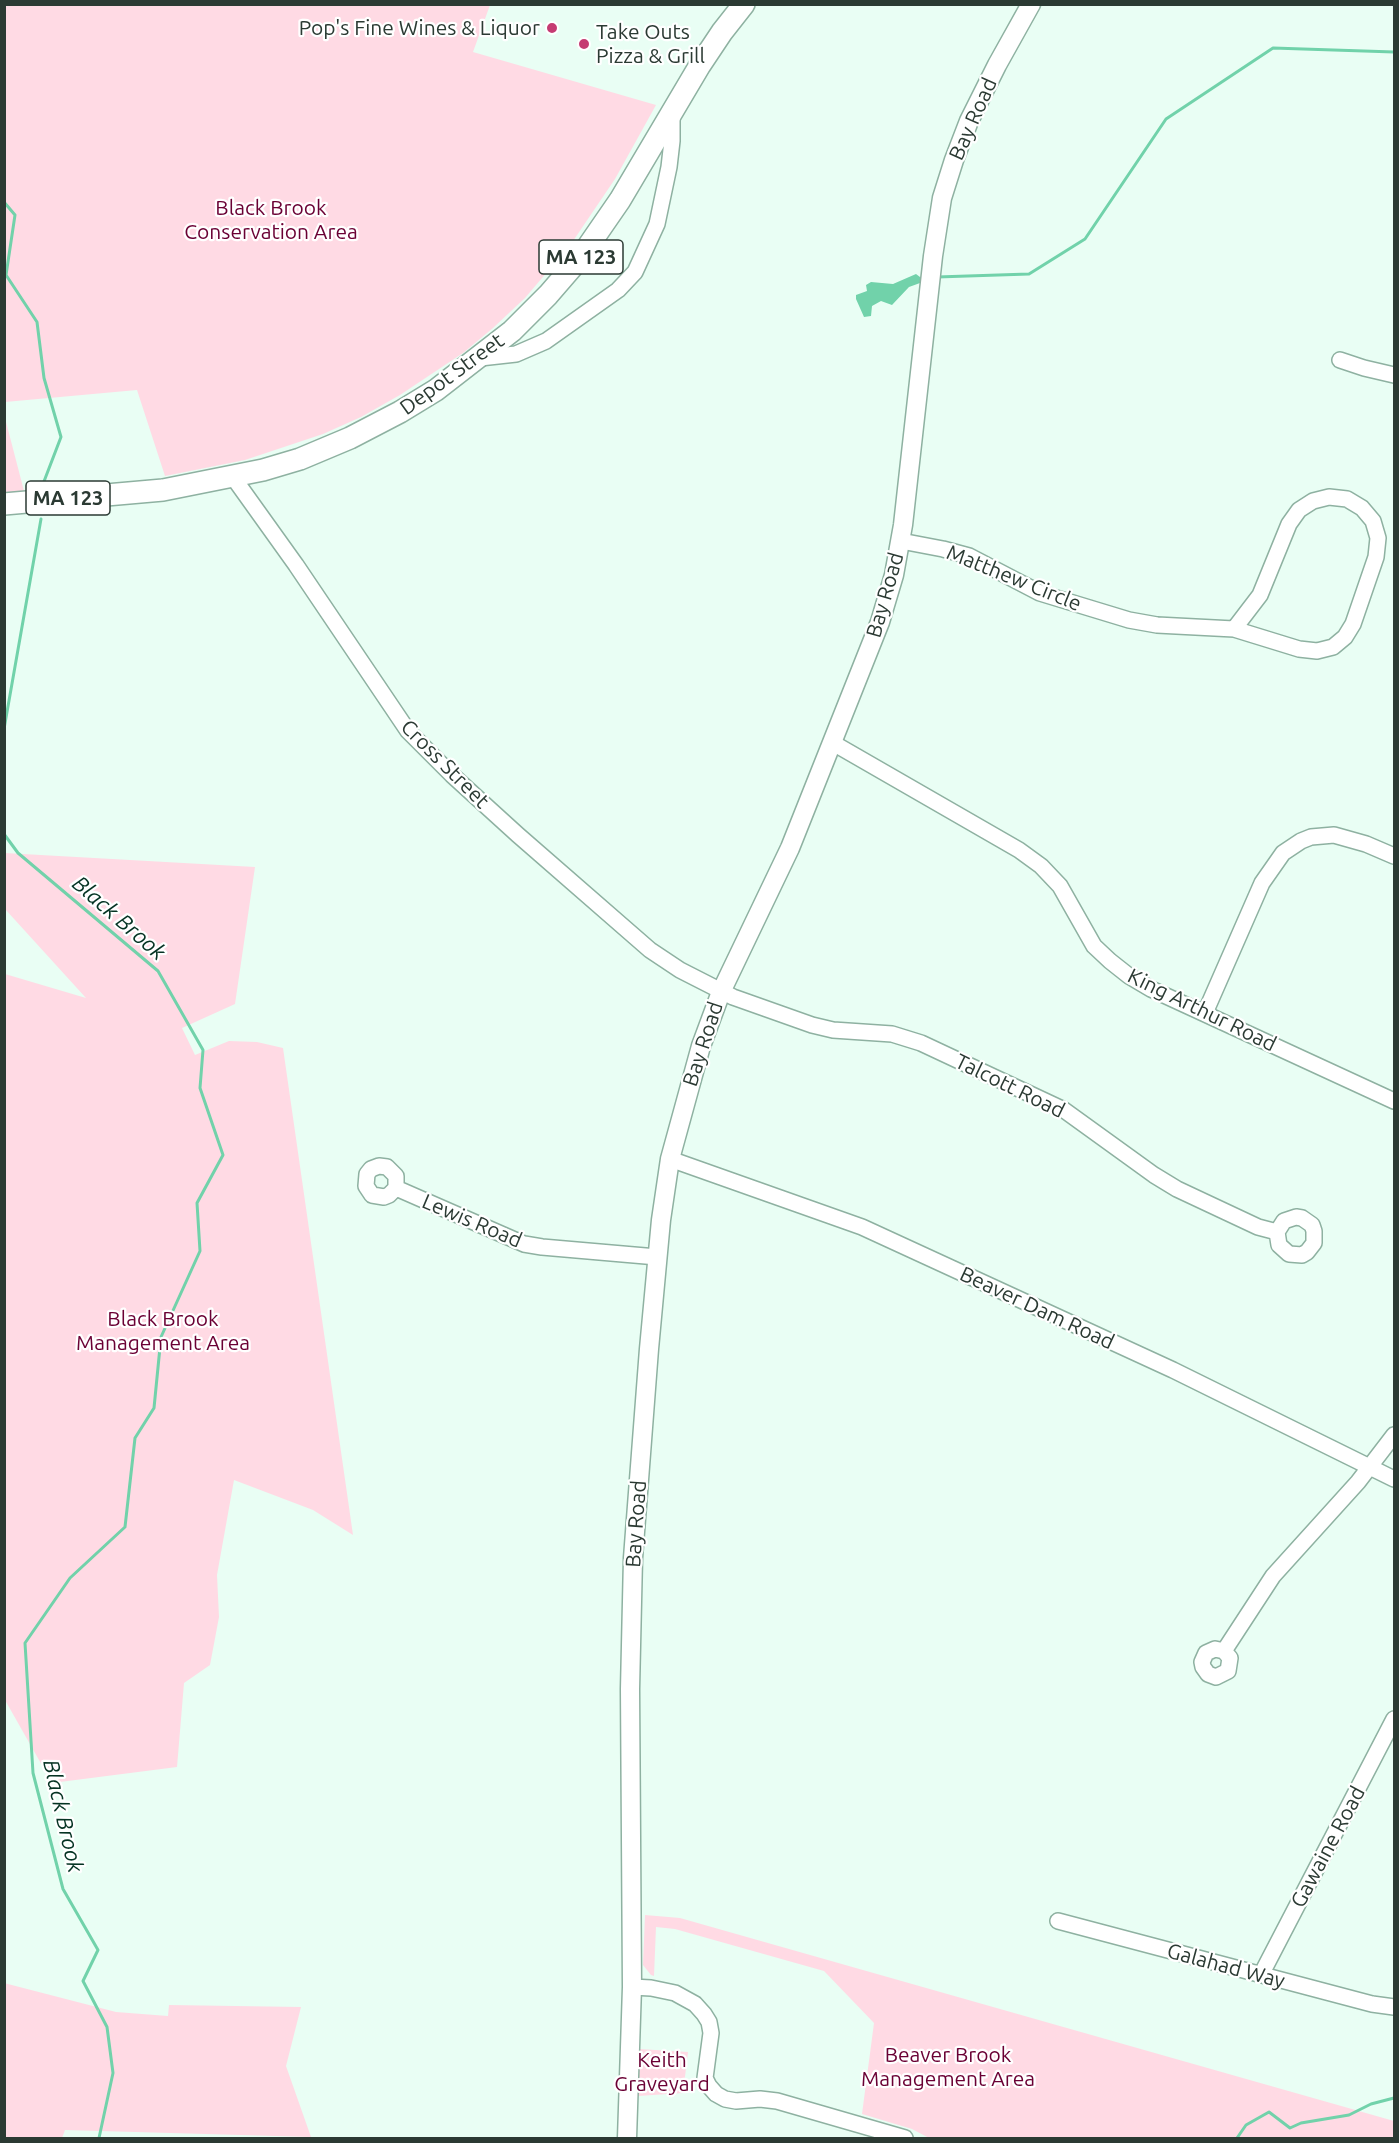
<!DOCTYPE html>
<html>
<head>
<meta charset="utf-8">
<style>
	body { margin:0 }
	#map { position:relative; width:1399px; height:2143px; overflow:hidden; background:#e9fef4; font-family:Ubuntu,sans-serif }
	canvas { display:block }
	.frame { position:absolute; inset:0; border:6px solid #2b3a33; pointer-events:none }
</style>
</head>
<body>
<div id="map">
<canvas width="1399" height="2143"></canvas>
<div class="frame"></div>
</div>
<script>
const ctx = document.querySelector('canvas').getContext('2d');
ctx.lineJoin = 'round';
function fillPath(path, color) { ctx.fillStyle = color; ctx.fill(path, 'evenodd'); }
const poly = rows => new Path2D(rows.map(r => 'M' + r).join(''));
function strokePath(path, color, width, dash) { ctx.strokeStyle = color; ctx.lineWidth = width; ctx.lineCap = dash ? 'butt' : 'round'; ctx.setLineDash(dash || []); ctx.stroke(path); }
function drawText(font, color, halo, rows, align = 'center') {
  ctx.font = font + ' Ubuntu,sans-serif'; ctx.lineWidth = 4.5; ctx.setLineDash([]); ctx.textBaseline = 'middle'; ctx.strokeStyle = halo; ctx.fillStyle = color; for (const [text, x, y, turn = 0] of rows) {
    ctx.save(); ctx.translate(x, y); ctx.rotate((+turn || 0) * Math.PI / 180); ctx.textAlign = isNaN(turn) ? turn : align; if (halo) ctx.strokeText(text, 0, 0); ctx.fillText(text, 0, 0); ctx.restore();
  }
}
const green = poly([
	[5,4,490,5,473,52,656,105,615,179,571,244,525,298,493,328,463,353,400,395,361,417,323,434,245,460,165,476,137,390,5,402],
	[4,418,5,418,24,491,5,493],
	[5,853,255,867,235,1004,182,1028,195,1055,229,1041,257,1042,283,1048,353,1535,313,1510,234,1480,217,1575,219,1617,210,1665,184,1683,177,1767,52,1783,5,1700,5,974,86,998,5,909],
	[645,1915,680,1918,1394,2121,1394,2138,929,2138,912,2129,862,2114,874,2023,824,1971,675,1929,656,1927,654,1976,651,1975,643,1965],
	[4,1983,116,2012,168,2016,169,2005,301,2007,286,2066,311,2137,65,2130,62,2138,5,2138],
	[639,2049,688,2052,683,2093,638,2096]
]);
const water = poly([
	[916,274,920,277,920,283,909,287,892,305,881,301,872,306,871,316,864,317,856,299,856,295,867,291,866,285,871,282,893,284]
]);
const stream = poly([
	[4,202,15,215,6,275,37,322,44,378,61,437,43,484],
	[937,277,1029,274,1085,239,1166,119,1273,48,1394,52],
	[4,729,41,519],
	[4,834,18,853,158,971,203,1050,200,1088,223,1155,197,1203,200,1251,161,1337,154,1408,135,1438,125,1527,70,1578,25,1643,33,1773,63,1889,98,1950,83,1981,107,2027,113,2073,99,2138],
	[1237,2138,1246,2125,1269,2112,1290,2128,1301,2123,1349,2115,1371,2104,1394,2098]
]);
const minor = poly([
	[480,358,516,354,546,341,618,290,635,272,657,224,669,167,672,141,672,113],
	[1340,360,1364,368,1394,375],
	[233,477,296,565,408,731,452,775,518,835,650,950,680,970,733,997,812,1025,833,1030,892,1034,921,1043,1064,1110,1154,1175,1177,1189,1258,1227,1277,1232,1279,1245,1289,1254,1302,1255,1307,1252,1314,1243,1314,1231,1312,1225,1302,1218,1296,1217,1284,1221,1277,1232],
	[901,541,943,549,969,556,1040,593,1129,620,1157,625,1234,629,1299,649,1317,651,1333,647,1345,637,1353,624,1376,557,1378,538,1373,521,1362,508,1347,499,1329,497,1313,501,1299,510,1289,524,1260,595,1234,629],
	[833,743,1019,850,1041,866,1060,886,1094,946,1110,961,1129,976,1151,989,1394,1101],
	[1205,1013,1262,883,1283,853,1301,841,1311,837,1334,835,1366,844,1394,856],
	[670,1159,862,1227,1173,1370,1394,1479],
	[396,1188,389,1195,384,1197,372,1195,366,1186,367,1174,371,1169,379,1166,387,1167,396,1176,396,1188,524,1244,542,1247,657,1257],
	[1224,1651,1230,1658,1228,1671,1216,1677,1208,1674,1203,1667,1202,1662,1206,1653,1215,1649,1224,1651,1273,1576,1358,1482,1394,1435],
	[1058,1921,1372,2004,1394,2007],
	[1261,1975,1394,1719],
	[632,1987,651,1988,675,1993,695,2004,704,2014,709,2022,711,2033,705,2078,709,2086,716,2094,725,2099,736,2101,760,2099,777,2101,905,2138]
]);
const major = poly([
	[627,2138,632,1987,630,1689,633,1558,649,1349,661,1220,670,1159,701,1046,721,992,790,848,880,622,894,575,903,525,933,256,942,198,954,160,969,121,997,65,1031,4]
]);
const highway = poly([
	[4,504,163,490,263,470,300,459,350,438,400,412,436,390,512,331,548,295,580,258,620,200,700,65,722,32,744,4]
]);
const markers = [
	[552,28,6,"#c53b72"],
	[584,44,6,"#c53b72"]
];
const shields = [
	[581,257,84],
	[68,498,84]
];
const shieldNames = [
	["MA 123",581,257],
	["MA 123",68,498]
];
const poiNames = [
	["Pop's Fine Wines & Liquor",540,28],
	["Take Outs",596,32,"left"],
	["Pizza & Grill",596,56,"left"]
];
const streetNames = [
	["Bay Road",973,119,-66],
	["Depot Street",452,374,-36],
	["Matthew Circle",1014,578,22],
	["Bay Road",885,595,-74],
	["Cross Street",445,764,45],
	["King Arthur Road",1202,1010,26],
	["Bay Road",703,1044,-72],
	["Talcott Road",1010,1086,26],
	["Lewis Road",472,1221,23],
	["Beaver Dam Road",1037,1308,25],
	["Bay Road",636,1524,-86],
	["Gawaine Road",1328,1847,-62],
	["Galahad Way",1226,1966,15]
];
const parkNames = [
	["Black Brook",271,208],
	["Conservation Area",271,232],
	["Black Brook",163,1319],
	["Management Area",163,1343],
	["Beaver Brook",948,2055],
	["Management Area",948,2079],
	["Keith",662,2060],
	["Graveyard",662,2084]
];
const waterNames = [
	["Black Brook",119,918,41],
	["Black Brook",63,1816,77]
];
fillPath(green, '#ffdae4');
fillPath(water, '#71d2aa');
strokePath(stream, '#71d2aa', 3);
strokePath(minor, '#8eb1a1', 18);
strokePath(major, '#8eb1a1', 21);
strokePath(highway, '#8eb1a1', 24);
strokePath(minor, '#fff', 15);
strokePath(major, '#fff', 18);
strokePath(highway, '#fff', 21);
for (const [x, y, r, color] of markers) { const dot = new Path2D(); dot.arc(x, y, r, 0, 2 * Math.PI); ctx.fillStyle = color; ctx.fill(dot); strokePath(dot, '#fff', 2); }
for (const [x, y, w] of shields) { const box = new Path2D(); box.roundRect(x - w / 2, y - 17, w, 34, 4.5); ctx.fillStyle = '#fff'; ctx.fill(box); strokePath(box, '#2b3a33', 1.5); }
drawText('bold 20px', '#2b3a33', null, shieldNames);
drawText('21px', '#2b3a33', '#fff', poiNames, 'right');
drawText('21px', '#2b3a33', '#fff', streetNames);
drawText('21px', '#6a0034', '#fff', parkNames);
drawText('italic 22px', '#053323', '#fff', waterNames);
</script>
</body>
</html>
